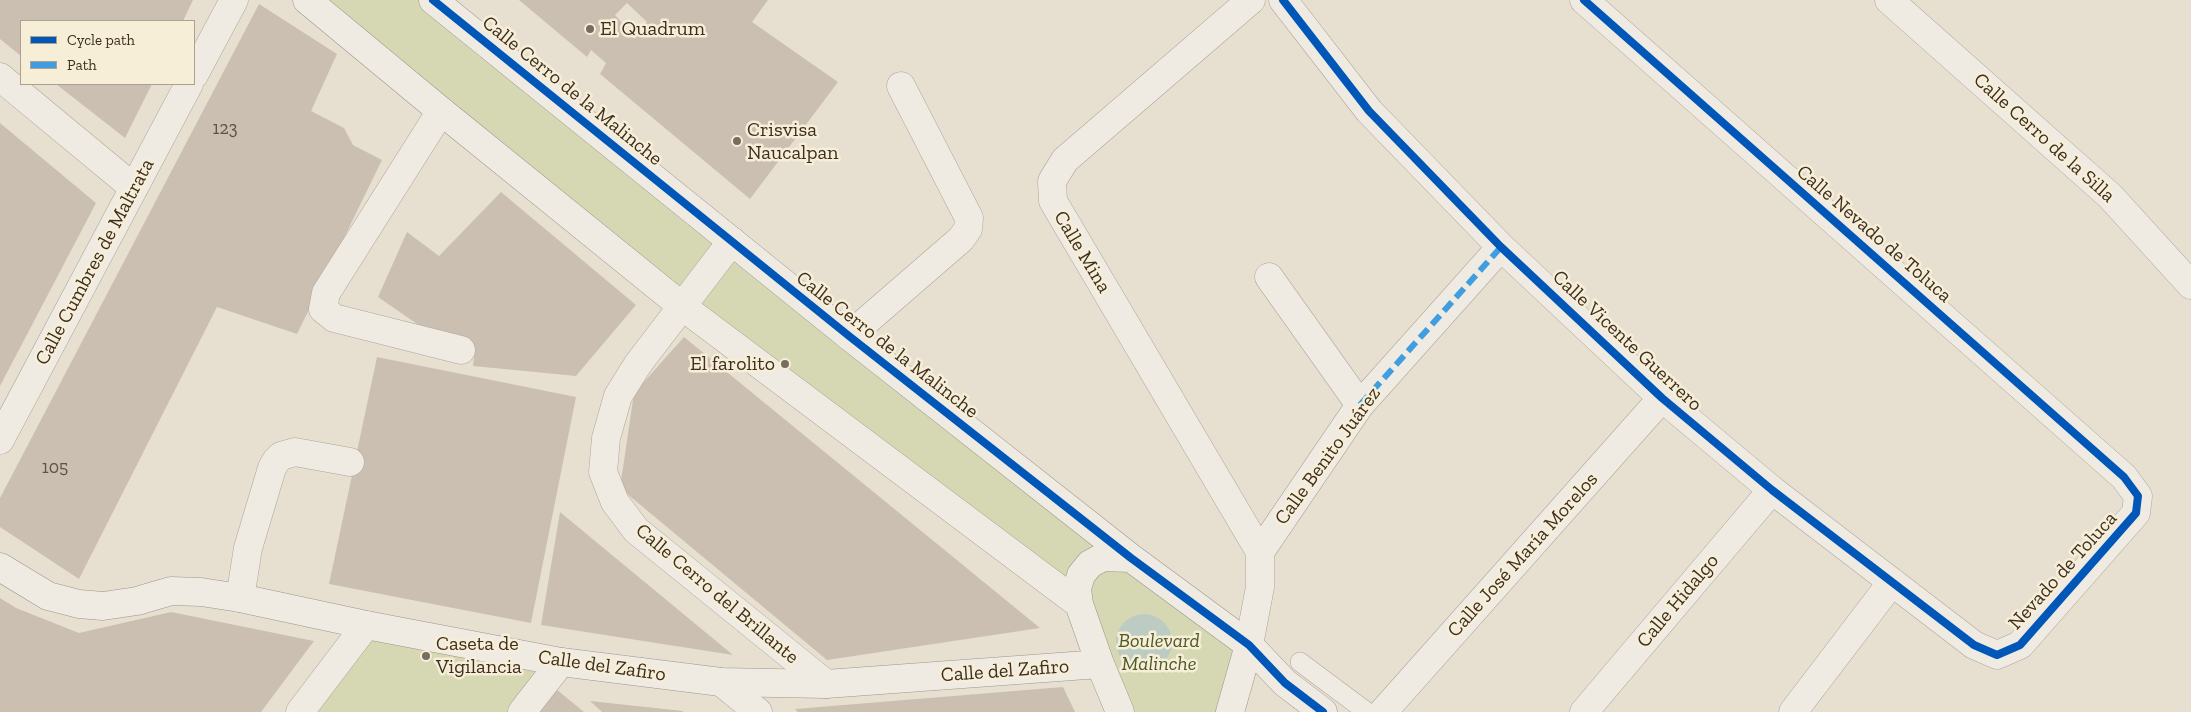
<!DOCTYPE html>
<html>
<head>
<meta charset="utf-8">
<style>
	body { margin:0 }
	#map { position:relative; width:2191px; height:712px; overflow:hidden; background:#e7e0d1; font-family:"Zilla Slab",serif }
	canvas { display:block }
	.legend { position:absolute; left:20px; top:20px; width:175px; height:65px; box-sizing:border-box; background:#f7eed8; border:1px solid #ada18e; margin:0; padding:6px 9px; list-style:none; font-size:15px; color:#3d2e20 }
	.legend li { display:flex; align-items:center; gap:10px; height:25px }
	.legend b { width:25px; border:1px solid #ada18e }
</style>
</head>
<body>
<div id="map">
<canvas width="2191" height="712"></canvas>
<ul class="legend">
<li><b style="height:6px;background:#0057b8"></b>Cycle path</li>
<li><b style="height:6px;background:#3f9de0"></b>Path</li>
</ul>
</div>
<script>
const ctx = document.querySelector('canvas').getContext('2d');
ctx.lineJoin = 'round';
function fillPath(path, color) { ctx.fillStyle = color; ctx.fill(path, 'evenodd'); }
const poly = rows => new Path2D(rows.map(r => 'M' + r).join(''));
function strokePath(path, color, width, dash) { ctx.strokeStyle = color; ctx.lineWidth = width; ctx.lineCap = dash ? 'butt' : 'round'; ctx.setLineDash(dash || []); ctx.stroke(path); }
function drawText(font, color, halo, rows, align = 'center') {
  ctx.font = font + ' "Zilla Slab",serif'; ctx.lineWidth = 5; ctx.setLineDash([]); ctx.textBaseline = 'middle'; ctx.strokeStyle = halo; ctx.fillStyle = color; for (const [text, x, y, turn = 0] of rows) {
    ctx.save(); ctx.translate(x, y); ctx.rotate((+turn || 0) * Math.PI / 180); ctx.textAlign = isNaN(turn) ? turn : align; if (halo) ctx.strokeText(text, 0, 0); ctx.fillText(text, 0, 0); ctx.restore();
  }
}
const green = poly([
	[307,0,433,0,1249,645,1230,712,1120,712,1079,604],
	[366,625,561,662,522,712,302,712]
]);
const water = poly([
	'1116 642a28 28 0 1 1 56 0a28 28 0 1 1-56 0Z'
]);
const building = poly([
	[0,0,193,0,183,21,21,21,21,56,0,39],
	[519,0,768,0,752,22,838,82,750,199,600,74,606,63,591,50,587,57],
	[627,3,647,22,633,35,615,15],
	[259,4,337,54,311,111,344,128,353,145,382,160,297,334,217,307,79,579,0,527,0,498],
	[56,84,152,84,125,138],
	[0,123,96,203,0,386],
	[501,192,636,305,576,376,473,366,475,347,436,337,378,297,407,232,439,256],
	[684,337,1040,628,827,660,620,488,634,393],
	[377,357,576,397,531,623,329,584],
	[560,512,733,655,541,625],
	[0,598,16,608,79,633,171,612,314,641,261,712,0,712],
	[1063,687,1075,712,798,712,795,709],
	[556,689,584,712,539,712],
	[590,701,683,711,683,712,602,712]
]);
const lane = poly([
	[1300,662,1367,712]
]);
const street = poly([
	[1251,0,1065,160,1052,181,1053,201,1260,552],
	[1283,0,1369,111,1501,247,1662,398,1772,490,1974,645,1997,655,2020,645,2136,513,2138,496,2124,477,1584,0],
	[1889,0,2110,196,2191,285],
	[194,75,234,0],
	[0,77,134,188],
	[441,111,326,293,323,309,334,318,461,350],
	[732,241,638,364,618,396,606,438,603,472,615,502,636,530,826,684],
	[1269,277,1360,405],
	[849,336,961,239,968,229,969,218,901,86],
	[0,440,189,84],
	[240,598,248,548,272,468,276,461,281,456,295,452,350,462],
	[1249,645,1260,587,1260,552,1360,405,1501,247],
	[721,682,758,712],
	[300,712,366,625],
	[522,712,561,662],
	[1383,712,1662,398],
	[1584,712,1772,490],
	[1793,712,1892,582]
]);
const secondary = poly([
	[307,0,441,111,683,307,1079,604],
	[433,0,849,336,1131,558,1249,645,1285,683,1323,712],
	[0,567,48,596,79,604,103,606,137,601,171,591,201,592,240,598,366,625,561,662,721,682,826,684,1100,664],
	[1120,712,1100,664,1079,604,1077,589,1081,575,1090,564,1103,557,1131,558],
	[1230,712,1249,645]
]);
const quiet = poly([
	[1360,405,1501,247]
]);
const cycleway = poly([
	[433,0,849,336,1131,558,1249,645,1285,683,1323,712],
	[1283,0,1369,111,1501,247,1662,398,1772,490,1974,645,1997,655,2020,645,2136,513,2138,496,2124,477,1584,0]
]);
const markers = [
	[590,29,5,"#786c5e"],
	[737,141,5,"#786c5e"],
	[785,364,5,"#786c5e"],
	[426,656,5,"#786c5e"]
];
const numberNames = [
	["123",225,129],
	["105",55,468]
];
const poiNames = [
	["El Quadrum",600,29],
	["Crisvisa",747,130],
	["Naucalpan",747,153],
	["El farolito",775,364,"right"],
	["Caseta de",436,644],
	["Vigilancia",436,667]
];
const streetNames = [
	["Calle Cerro de la Malinche",572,91,39],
	["Calle Cerro de la Silla",2044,138,42],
	["Calle Nevado de Toluca",1874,234,41],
	["Calle Mina",1082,252,59],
	["Calle Cumbres de Maltrata",95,262,-62],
	["Calle Vicente Guerrero",1627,341,43],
	["Calle Cerro de la Malinche",887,345,38],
	["Calle Benito Juárez",1328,456,-54],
	["Calle José María Morelos",1523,555,-48],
	["Nevado de Toluca",2063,571,-48],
	["Calle Cerro del Brillante",717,594,40],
	["Calle Hidalgo",1678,601,-50],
	["Calle del Zafiro",602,666,8],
	["Calle del Zafiro",1005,671,-4]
];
const parkNames = [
	["Boulevard",1159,641],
	["Malinche",1159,664]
];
fillPath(green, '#d6d7b3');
fillPath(water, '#bcccc2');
fillPath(building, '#cbbfb2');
strokePath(lane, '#ada599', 20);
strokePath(street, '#ada599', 29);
strokePath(secondary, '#9c958a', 29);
strokePath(lane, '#efebe3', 19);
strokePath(street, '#efebe3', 28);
strokePath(secondary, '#efebe3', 28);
strokePath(quiet, '#3f9de0', 6, [12, 6]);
strokePath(cycleway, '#0057b8', 8);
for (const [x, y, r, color] of markers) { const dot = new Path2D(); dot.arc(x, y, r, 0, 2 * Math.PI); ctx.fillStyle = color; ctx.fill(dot); strokePath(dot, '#f7eed8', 2); }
drawText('18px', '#605244', null, numberNames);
drawText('20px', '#3d2e20', '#f7eed8', poiNames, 'left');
drawText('20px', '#3d2e20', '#f7eed8', streetNames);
drawText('italic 20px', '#4d5a26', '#f7eed8', parkNames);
</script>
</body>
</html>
